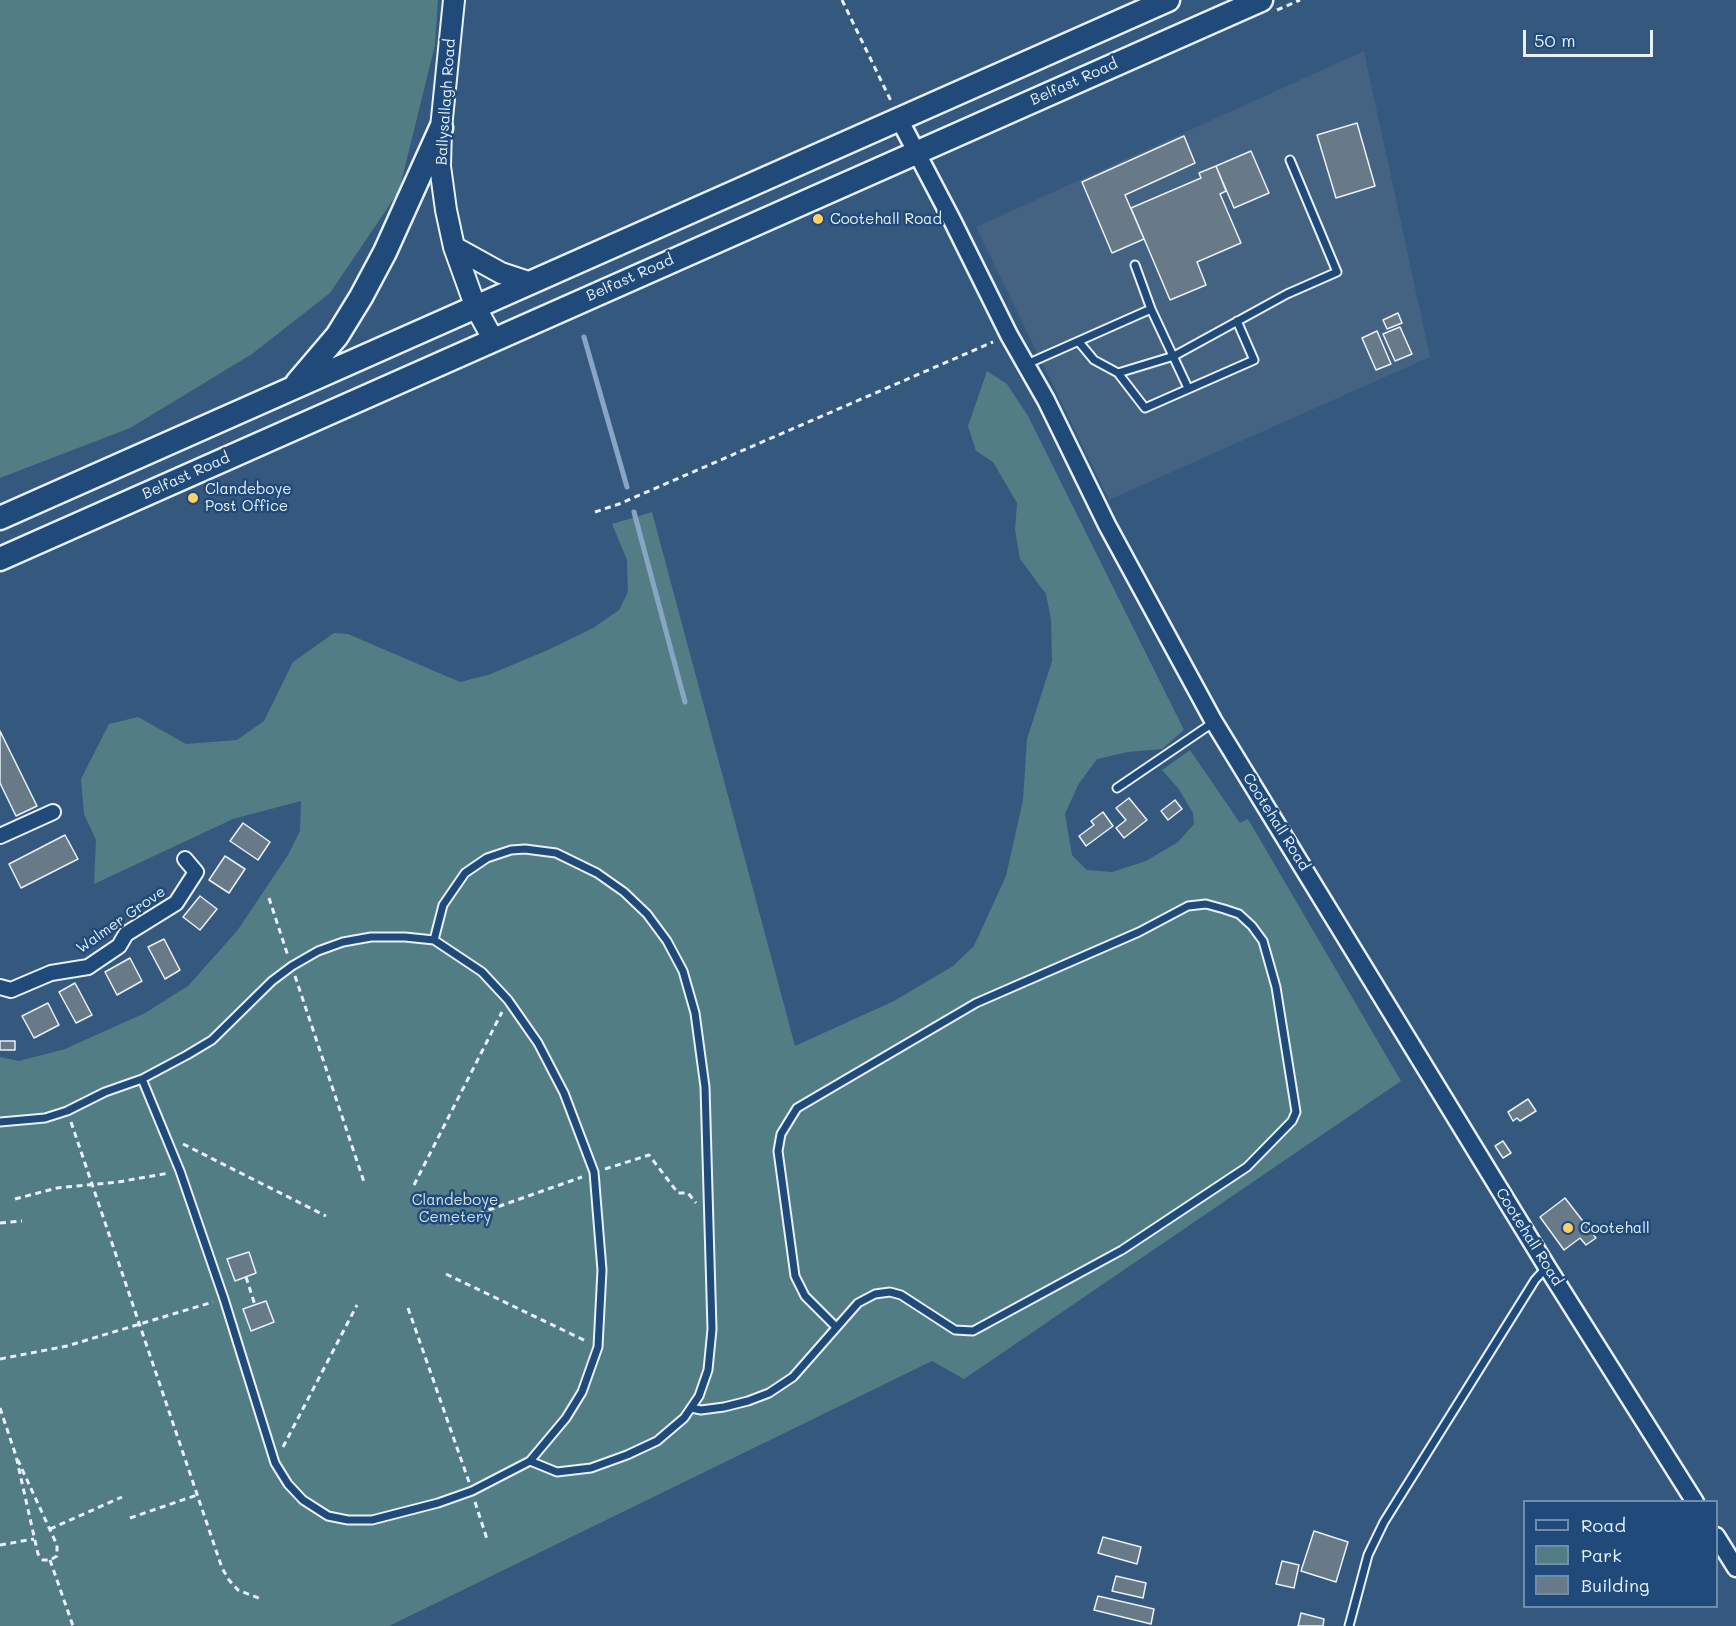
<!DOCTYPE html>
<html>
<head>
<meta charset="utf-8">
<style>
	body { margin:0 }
	#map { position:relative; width:1736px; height:1626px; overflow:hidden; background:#35587e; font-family:Mali,sans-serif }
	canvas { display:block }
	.legend { position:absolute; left:1523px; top:1500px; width:195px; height:108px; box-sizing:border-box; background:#1f4a7a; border:2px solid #6f8dac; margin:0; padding:8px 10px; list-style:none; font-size:18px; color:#e8f1f8 }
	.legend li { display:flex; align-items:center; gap:12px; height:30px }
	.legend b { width:30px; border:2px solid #6f8dac }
	.scale { position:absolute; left:1523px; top:30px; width:130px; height:27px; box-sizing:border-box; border:3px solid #e8f1f8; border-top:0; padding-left:8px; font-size:18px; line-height:21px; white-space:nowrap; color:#e8f1f8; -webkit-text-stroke:4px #1f4a7a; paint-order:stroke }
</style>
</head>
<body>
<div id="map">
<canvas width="1736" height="1626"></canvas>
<ul class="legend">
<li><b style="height:8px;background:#1f4a7a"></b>Road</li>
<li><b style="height:16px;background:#537d85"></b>Park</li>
<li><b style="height:16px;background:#687988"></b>Building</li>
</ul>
<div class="scale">50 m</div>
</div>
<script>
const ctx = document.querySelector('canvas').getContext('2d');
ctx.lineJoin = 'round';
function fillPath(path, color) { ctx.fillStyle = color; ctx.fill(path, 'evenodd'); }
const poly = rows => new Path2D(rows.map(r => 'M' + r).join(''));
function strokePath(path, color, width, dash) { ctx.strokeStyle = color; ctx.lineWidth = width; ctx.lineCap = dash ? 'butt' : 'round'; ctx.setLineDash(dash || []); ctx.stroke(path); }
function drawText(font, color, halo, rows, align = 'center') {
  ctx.font = font + ' Mali,sans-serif'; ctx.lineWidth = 5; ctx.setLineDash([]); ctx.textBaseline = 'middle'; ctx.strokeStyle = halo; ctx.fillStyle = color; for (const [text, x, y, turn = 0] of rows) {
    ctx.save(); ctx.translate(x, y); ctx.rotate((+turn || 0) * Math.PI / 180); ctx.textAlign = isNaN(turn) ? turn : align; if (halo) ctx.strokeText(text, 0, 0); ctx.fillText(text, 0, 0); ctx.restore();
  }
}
const built = poly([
	[1364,51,1430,357,1109,500,976,227]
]);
const green = poly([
	[0,0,438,0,435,45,399,191,330,293,252,354,130,428,0,478],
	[987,371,1007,384,1028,416,1184,730,1162,749,1128,752,1097,759,1078,785,1065,814,1072,855,1087,870,1112,872,1146,861,1178,842,1194,824,1193,813,1178,788,1162,770,1190,750,1240,823,1248,819,1401,1081,964,1379,932,1361,389,1626,0,1626,0,1057,19,1061,65,1049,145,1013,188,986,237,931,288,855,300,831,301,801,233,819,94,884,96,840,84,814,81,779,109,724,138,717,186,744,237,740,264,721,293,662,334,633,348,634,460,682,488,675,548,650,593,628,619,610,628,592,627,560,612,524,652,512,795,1046,894,1001,953,966,974,946,1006,876,1023,800,1027,739,1052,661,1051,620,1046,594,1020,559,1015,530,1017,503,993,462,976,451,968,426]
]);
const stream = poly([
	[584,337,627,487],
	[634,512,685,702]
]);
const building = poly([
	[1357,123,1375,186,1336,198,1317,135,1357,123],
	[1184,136,1195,163,1125,195,1144,239,1112,253,1082,182,1184,136],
	[1251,151,1269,193,1234,208,1216,166,1251,151],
	[1216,166,1226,191,1220,194,1241,243,1197,262,1206,285,1170,300,1131,208,1201,178,1199,173,1216,166],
	[1398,313,1402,323,1387,329,1383,320,1398,313],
	[1400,327,1412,354,1395,361,1383,334,1400,327],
	[1377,331,1391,364,1376,370,1362,338,1377,331],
	[0,731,37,806,16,816,0,783,0,731],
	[1129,798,1147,820,1124,838,1116,828,1126,820,1116,808,1129,798],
	[1175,800,1182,809,1168,820,1161,811,1175,800],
	[1103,812,1113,826,1086,846,1079,836,1094,825,1091,821,1103,812],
	[243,823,270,842,258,860,230,841,243,823],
	[65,835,78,859,21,888,9,864,65,835],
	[225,856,245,869,229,893,209,880,225,856],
	[200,896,217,909,200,930,183,917,200,896],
	[164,939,180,970,165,979,148,947,164,939],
	[130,958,142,981,117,995,105,972,130,958],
	[75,983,92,1015,76,1023,59,992,75,983],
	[48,1003,59,1025,34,1038,22,1016,48,1003],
	[0,1041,15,1041,15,1050,0,1050,0,1041],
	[1528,1099,1536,1111,1520,1121,1517,1118,1513,1121,1508,1112,1528,1099],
	[1503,1141,1511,1153,1503,1158,1495,1146,1503,1141],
	[1565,1198,1596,1238,1586,1245,1580,1238,1564,1250,1540,1217,1565,1198],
	[249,1252,256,1273,235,1281,227,1259,249,1252],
	[266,1301,274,1322,251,1331,243,1309,266,1301],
	[1314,1531,1348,1542,1336,1582,1301,1571,1314,1531],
	[1103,1537,1141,1547,1137,1564,1098,1553,1103,1537],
	[1282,1561,1299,1565,1294,1588,1276,1584,1282,1561],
	[1116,1576,1146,1583,1143,1598,1112,1591,1116,1576],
	[1098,1596,1154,1609,1151,1624,1094,1610,1098,1596],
	[1301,1613,1324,1619,1323,1626,1298,1626,1301,1613]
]);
const path = poly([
	[842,0,891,101],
	[1277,10,1300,0],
	[595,512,619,504,993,342],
	[269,898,288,956],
	[295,976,364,1182],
	[71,1122,222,1568,229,1580,238,1590,261,1599],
	[183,1144,326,1216],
	[605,1169,649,1155,678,1193,688,1193,696,1203],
	[414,1185,502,1012],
	[15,1199,57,1188,118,1182,169,1173],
	[0,1223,22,1221],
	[449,1224,582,1177],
	[446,1274,588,1342],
	[246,1277,255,1305],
	[408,1308,469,1482],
	[0,1359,67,1346,213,1302],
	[0,1408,16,1456,38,1554,43,1560,50,1560,57,1556,57,1545,16,1456],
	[283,1447,357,1305],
	[475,1502,487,1539],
	[130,1518,197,1495],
	[50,1529,122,1497],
	[0,1545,34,1539],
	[50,1560,73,1626]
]);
const service = poly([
	[1151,309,1188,388],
	[1079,342,1094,360,1118,373,1145,408,1254,360,1237,321],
	[1027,364,1151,309,1135,265],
	[1118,373,1174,356,1287,294,1337,272,1290,160],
	[1117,788,1214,722],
	[434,940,443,905,465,873,487,858,511,850,525,849,556,853,597,873,624,892,647,914,667,941,683,971,695,1013,705,1087,712,1329,708,1370,699,1396,684,1418,657,1441,627,1455,591,1468,557,1472,530,1461],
	[0,1122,45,1118,67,1111,105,1092,142,1079,187,1055,212,1040,272,981,292,966,318,951,343,942,371,937,405,937,434,940,482,972,508,1000,538,1043,564,1093,594,1172,602,1270,598,1347,582,1392,566,1418,530,1461,472,1491,438,1503,372,1520,348,1520,328,1516,303,1500,288,1484,275,1463,224,1299,180,1171,142,1079],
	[691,1408,701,1410,724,1407,748,1401,769,1393,793,1377,858,1303,875,1294,890,1292,901,1295,955,1330,973,1331,1122,1250,1247,1167,1292,1121,1296,1112,1276,987,1263,941,1252,926,1239,914,1224,909,1206,904,1188,906,1139,932,976,1003,797,1108,781,1134,778,1151,795,1276,805,1296,836,1327],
	[1349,1626,1368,1555,1384,1522,1535,1280,1546,1268]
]);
const minor = poly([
	[0,836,53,812],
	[0,987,11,990,51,973,88,967,119,946,126,934,176,903,196,872,185,859]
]);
const tertiary = poly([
	[899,119,953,222,1009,335,1046,400,1107,525,1214,722,1547,1267,1695,1502],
	[1716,1536,1736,1568]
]);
const secondary = poly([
	[454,0,441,128,440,166,446,210,454,247,476,308,493,339],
	[454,247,501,273,531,283]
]);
const trunk = poly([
	[297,383,337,336,361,297,385,252,441,128],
	[0,518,1168,0],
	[0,559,1261,0]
]);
const markers = [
	[818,219,6,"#ffd166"],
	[193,498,6,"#ffd166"],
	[1568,1228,6,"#ffd166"]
];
const streetNames = [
	["Belfast Road",1074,82,-24],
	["Ballysallagh Road",446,102,-86],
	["Belfast Road",630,278,-24],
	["Belfast Road",186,476,-24],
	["Cootehall Road",1276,822,58],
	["Walmer Grove",121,920,-35],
	["Cootehall Road",1529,1237,58]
];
const poiNames = [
	["Cootehall Road",830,219],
	["Clandeboye",205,489],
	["Post Office",205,506],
	["Cootehall",1580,1228]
];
const parkNames = [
	["Clandeboye",455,1200],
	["Cemetery",455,1217]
];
fillPath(built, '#446281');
fillPath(green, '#537d85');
strokePath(stream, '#88a5c4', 5);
fillPath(building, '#687988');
strokePath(building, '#e8f1f8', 1.5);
strokePath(service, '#e8f1f8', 11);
strokePath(minor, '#e8f1f8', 18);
strokePath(tertiary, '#e8f1f8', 21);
strokePath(secondary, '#e8f1f8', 24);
strokePath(trunk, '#e8f1f8', 27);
strokePath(path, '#e8f1f8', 3, [6, 4.5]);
strokePath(service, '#1f4a7a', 7);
strokePath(minor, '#1f4a7a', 14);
strokePath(tertiary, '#1f4a7a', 16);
strokePath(secondary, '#1f4a7a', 20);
strokePath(trunk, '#1f4a7a', 22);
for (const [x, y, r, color] of markers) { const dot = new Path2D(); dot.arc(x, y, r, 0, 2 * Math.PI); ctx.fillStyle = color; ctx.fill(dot); strokePath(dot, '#1f4a7a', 2); }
drawText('15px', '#e8f1f8', '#1f4a7a', streetNames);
drawText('15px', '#e8f1f8', '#1f4a7a', poiNames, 'left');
drawText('15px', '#d2e0e7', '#1f4a7a', parkNames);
</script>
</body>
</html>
